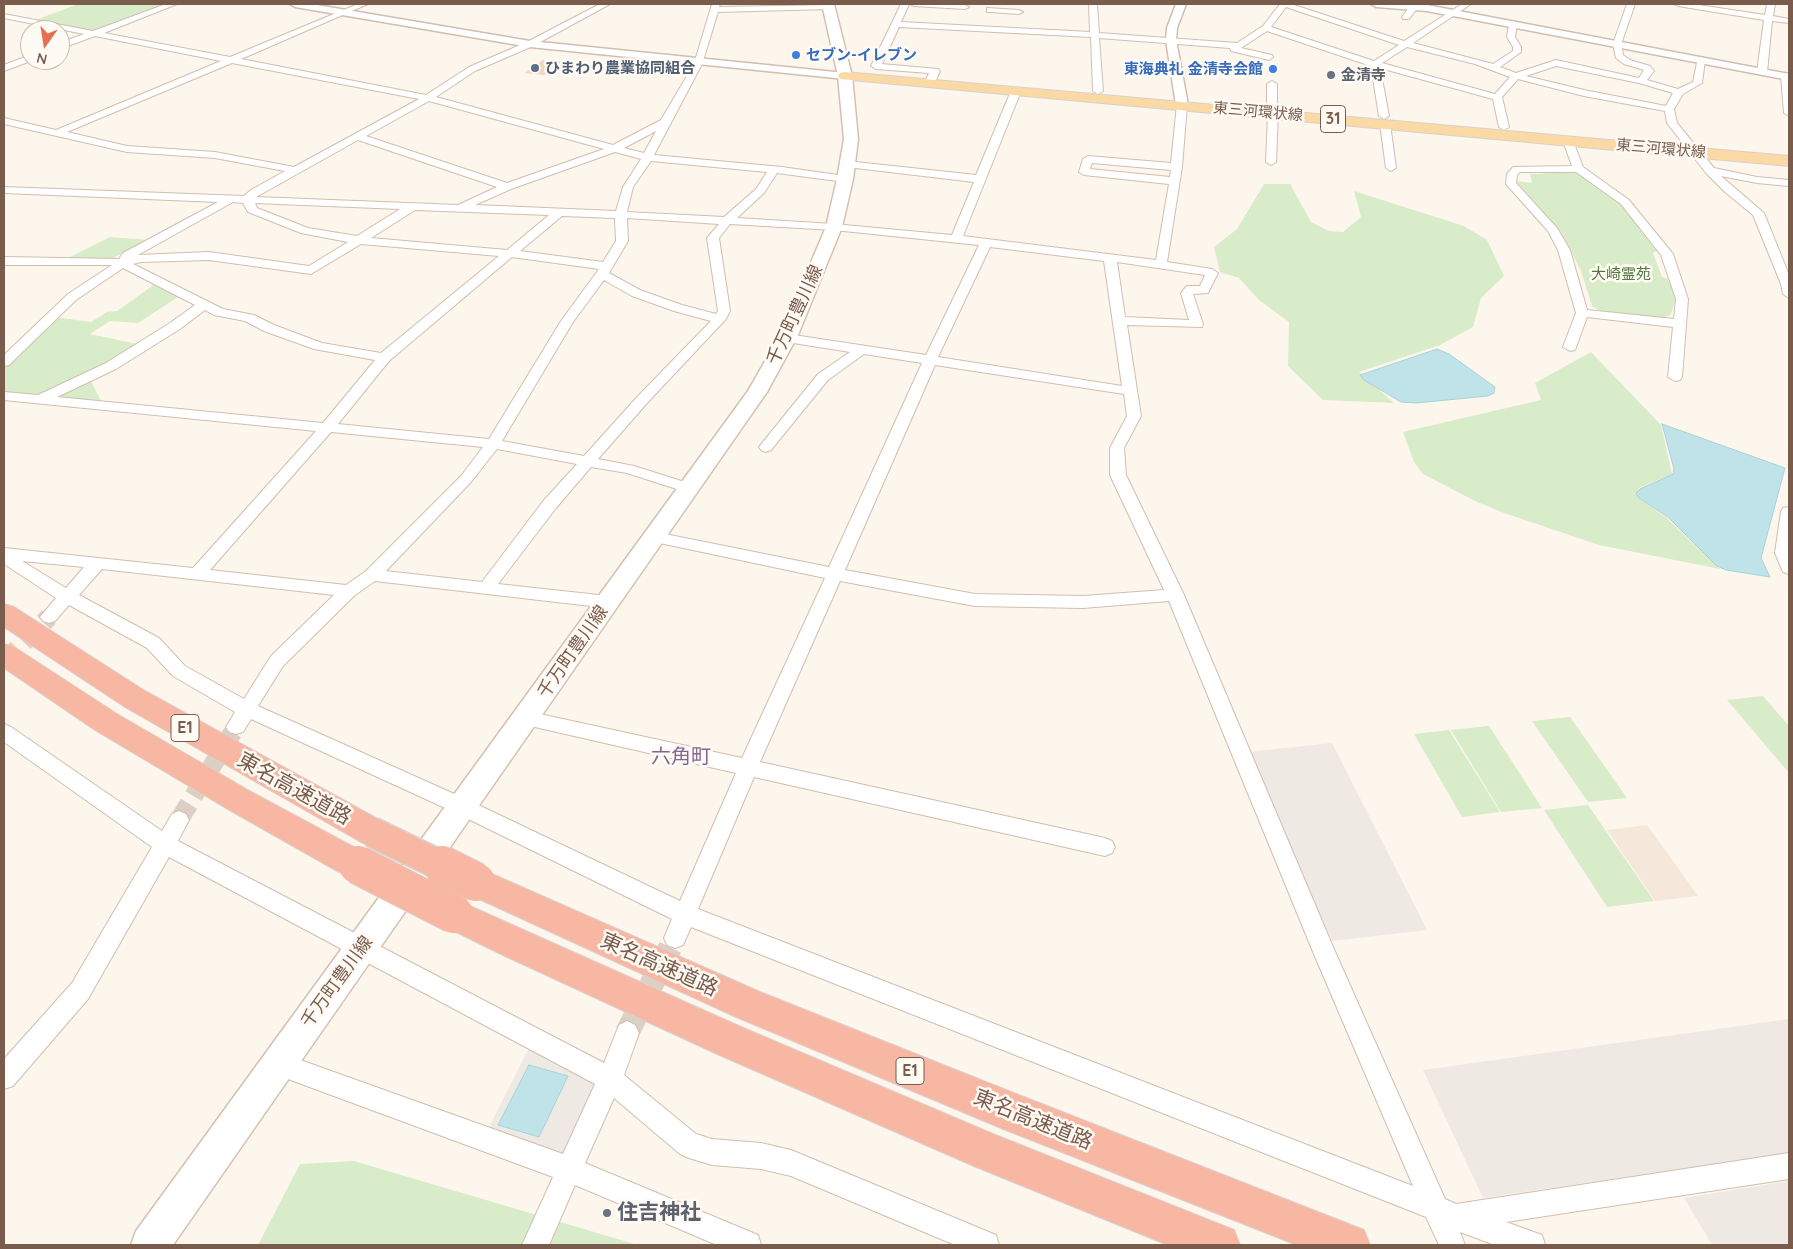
<!DOCTYPE html>
<html>
<head>
<meta charset="utf-8">
<style>
	body { margin:0 }
	#map { position:relative; width:1793px; height:1249px; overflow:hidden; background:#fdf6ec; font-family:Quicksand,sans-serif }
	canvas { display:block }
	.frame { position:absolute; inset:0; border:5px solid #7a5c4d; pointer-events:none }
	.north { position:absolute; left:20px; top:20px; width:50px; height:50px; box-sizing:border-box; background:#fffaf3; border:1px solid #cabbb1; border-radius:50%; rotate:193deg; font-size:14px; font-weight:700; line-height:20px; text-align:center; color:#7a5c4d }
	.north::after { content:''; display:block; margin:auto; width:18px; height:22px; background:#e76f51; clip-path:polygon(50% 0,100% 100%,50% 72%,0 100%) }
</style>
</head>
<body>
<div id="map">
<canvas width="1793" height="1249"></canvas>
<div class="frame"></div>
<div class="north">N</div>
</div>
<script>
const ctx = document.querySelector('canvas').getContext('2d');
ctx.lineJoin = 'round';
function fillPath(path, color) { ctx.fillStyle = color; ctx.fill(path, 'evenodd'); }
const poly = rows => new Path2D(rows.map(r => 'M' + r).join(''));
function strokePath(path, color, width, dash) { ctx.strokeStyle = color; ctx.lineWidth = width; ctx.lineCap = dash ? 'butt' : 'round'; ctx.setLineDash(dash || []); ctx.stroke(path); }
function drawText(font, color, halo, rows, align = 'center') {
  ctx.font = font + ' Quicksand,"Noto Sans JP",sans-serif'; ctx.lineWidth = 5; ctx.setLineDash([]); ctx.textBaseline = 'middle'; ctx.strokeStyle = halo; ctx.fillStyle = color; for (const [text, x, y, turn = 0] of rows) {
    ctx.save(); ctx.translate(x, y); ctx.rotate((+turn || 0) * Math.PI / 180); ctx.textAlign = isNaN(turn) ? turn : align; if (halo) ctx.strokeText(text, 0, 0); ctx.fillText(text, 0, 0); ctx.restore();
  }
}
const residential = poly([
	[1647,825,1698,896,1655,901,1607,830]
]);
const industrial = poly([
	[1332,743,1427,930,1332,941,1248,752],
	[1789,1019,1789,1153,1483,1198,1423,1070],
	[529,1048,598,1083,566,1159,488,1129],
	[1789,1181,1789,1245,1712,1245,1684,1198]
]);
const green = poly([
	[78,4,170,4,95,32,33,21],
	[1542,171,1576,171,1616,199,1658,250,1653,253,1662,277,1668,279,1677,296,1671,314,1663,319,1600,311,1592,306,1581,271,1561,232,1516,181,1532,183,1530,174,1543,174],
	[1264,184,1290,184,1311,222,1329,231,1343,232,1361,217,1354,191,1464,226,1487,240,1504,276,1481,298,1473,327,1440,345,1359,372,1394,403,1323,400,1288,366,1289,322,1259,300,1239,278,1220,272,1214,247,1237,229],
	[110,237,149,240,113,258,64,260],
	[155,284,181,295,138,323,110,321,90,334,142,345,43,397,4,393,4,366,54,317,91,322,107,312,117,311],
	[1591,352,1661,425,1672,474,1639,488,1636,493,1639,498,1668,519,1720,569,1599,545,1504,513,1475,501,1423,474,1414,462,1403,432,1541,400,1535,383],
	[90,379,102,403,49,397],
	[1763,696,1789,726,1789,773,1727,700],
	[1570,717,1627,798,1588,802,1532,721],
	[1488,726,1489,726,1542,808,1501,812,1451,730],
	[1449,730,1500,812,1462,817,1414,734],
	[1588,805,1654,901,1607,907,1544,810],
	[354,1161,638,1245,258,1245,300,1164]
]);
const water = poly([
	[1437,349,1449,354,1495,387,1494,393,1488,396,1416,403,1401,402,1364,380,1360,375,1437,349],
	[1662,424,1785,468,1761,558,1770,577,1726,570,1717,566,1669,518,1639,498,1636,493,1640,489,1673,474,1674,469,1662,424],
	[529,1065,568,1076,539,1137,498,1125,529,1065]
]);
const building = poly([
	[543,60,562,61,545,75,525,73]
]);
const minorTunnelFar1 = poly([
	[4,662,49,617],
	[179,820,236,727]
]);
const minorTunnel = poly([
	[627,1033,675,938]
]);
const minor = poly([
	[166,4,177,4,104,33,230,57,358,4,368,4,241,59,426,95,469,67,527,42,600,4,610,4,533,46,475,71,436,97,613,145,661,120,694,64,712,4,720,4,719,7,832,5,833,7,829,9,718,12,702,64,654,155,782,167,845,176,850,179,845,182,777,173,764,193,737,218,834,224,952,235,974,182,847,167,842,164,847,161,976,175,1011,91,1016,88,1021,91,963,236,1156,260,1169,184,1084,175,1079,172,1083,159,1088,156,1171,163,1177,105,1182,102,1185,103,1187,105,1182,167,1167,262,1212,269,1218,273,1208,293,1193,294,1203,324,1202,327,1127,325,1141,416,1124,448,1126,475,1184,595,1333,947,1445,1199,1456,1204,1789,1153,1789,1179,1506,1222,1542,1235,1545,1245,1495,1245,1460,1232,1465,1245,1439,1245,1426,1217,691,927,683,945,675,948,667,945,664,938,672,919,456,813,251,719,243,732,236,734,229,732,226,727,235,712,173,676,147,648,69,605,55,621,49,623,43,621,40,617,56,598,4,564,4,548,193,568,316,431,4,400,4,392,38,395,106,363,170,323,195,305,123,268,76,300,9,365,4,366,4,355,68,294,112,265,4,265,4,257,119,259,123,253,218,202,4,193,4,187,244,196,251,190,285,171,215,158,127,152,4,124,4,118,56,130,221,61,95,36,60,49,60,43,84,34,4,18,4,14,93,31,166,4],
	[232,63,419,99,294,167,215,152,127,146,67,132,232,63],
	[429,101,604,149,507,183,366,136,429,101],
	[656,131,644,153,624,148,656,131],
	[358,140,497,187,458,205,256,197,358,140],
	[615,152,641,159,623,187,616,211,475,205,511,189,615,152],
	[651,161,767,172,756,189,724,217,627,212,633,187,651,161],
	[1092,163,1171,170,1170,177,1090,169,1092,163],
	[233,202,243,203,248,212,301,233,348,242,309,266,209,252,138,255,233,202],
	[255,203,400,209,357,236,308,228,257,208,255,203],
	[415,210,549,215,507,250,371,238,415,210],
	[562,216,615,218,616,241,603,262,520,251,562,216],
	[627,218,719,224,707,238,718,311,716,314,682,305,640,290,609,273,628,241,627,218],
	[730,224,834,230,979,245,926,355,787,334,780,338,787,342,850,352,818,374,759,447,761,450,766,452,771,450,828,380,864,354,922,363,829,567,655,532,649,533,647,537,649,541,655,542,825,578,742,758,526,711,519,713,517,718,519,723,526,725,736,773,680,901,470,801,258,706,283,666,355,595,375,581,608,608,614,606,617,602,614,598,608,596,498,584,556,508,591,467,627,473,689,493,694,491,697,488,694,485,634,466,598,459,648,402,726,319,730,311,719,238,730,224],
	[361,244,499,256,381,353,322,343,274,325,254,315,223,309,133,264,141,262,209,260,311,274,361,244],
	[990,247,1104,261,1122,386,938,357,990,247],
	[512,257,599,269,561,321,489,439,338,424,389,361,512,257],
	[1117,262,1205,275,1200,286,1187,286,1181,293,1189,320,1125,317,1117,262],
	[604,280,632,296,674,311,711,321,638,396,584,456,502,441,573,322,604,280],
	[205,310,214,315,245,321,264,331,314,349,375,360,323,423,57,397,116,369,180,329,205,310],
	[935,365,1124,394,1127,416,1110,448,1110,475,1164,590,1083,596,975,594,845,570,935,365],
	[331,432,483,447,461,476,366,571,346,585,210,570,331,432],
	[497,449,577,464,544,500,482,582,386,571,471,482,497,449],
	[22,561,84,567,66,588,22,561],
	[102,569,334,595,271,656,244,699,185,666,159,638,79,595,102,569],
	[840,581,975,606,1083,608,1169,601,1311,947,1413,1186,698,909,754,777,1105,856,1112,853,1115,847,1112,841,1105,838,760,762,840,581],
	[901,4,909,4,901,22,1090,32,1089,4,1097,4,1099,33,1237,43,1263,26,1280,4,1291,4,1404,41,1462,4,1471,4,1413,43,1493,64,1513,51,1513,47,1507,37,1509,24,1513,21,1517,24,1515,37,1521,47,1521,52,1500,67,1516,73,1556,60,1639,78,1644,70,1624,64,1616,58,1613,44,1627,4,1635,4,1621,44,1623,55,1630,60,1650,66,1654,71,1647,80,1678,89,1693,82,1698,58,1701,57,1705,60,1702,83,1683,94,1674,109,1677,123,1714,168,1757,177,1789,180,1789,186,1757,183,1721,176,1764,213,1789,275,1789,298,1783,294,1781,284,1753,215,1725,192,1706,173,1667,123,1665,111,1584,96,1518,79,1502,97,1509,127,1504,130,1499,127,1493,99,1380,68,1389,116,1384,119,1379,116,1371,66,1267,31,1241,48,1272,55,1273,57,1269,60,1231,51,1230,48,1099,38,1103,91,1098,94,1093,91,1091,37,899,27,882,64,938,69,940,71,935,82,930,85,925,82,929,73,876,69,871,66,901,4],
	[1286,7,1399,45,1374,61,1271,27,1286,7],
	[1407,47,1475,64,1510,77,1495,94,1382,63,1407,47],
	[1556,66,1639,83,1673,93,1666,106,1584,90,1526,76,1556,66],
	[910,4,951,4,965,5,969,7,965,9,914,6,910,4],
	[1674,4,1692,4,1765,15,1767,4,1775,4,1773,16,1789,19,1789,23,1772,21,1767,72,1762,75,1757,72,1764,20,1678,6,1674,4],
	[1411,5,1418,7,1409,19,1403,19,1402,17,1411,5],
	[987,8,1019,10,1023,12,1019,14,990,12,987,12,987,8],
	[30,55,30,60,33,60,4,71,4,65,30,55],
	[1786,73,1789,74,1789,116,1784,113,1781,76,1786,73],
	[1272,81,1277,84,1277,106,1272,109,1267,106,1267,84,1272,81],
	[1273,111,1278,114,1276,162,1271,165,1266,162,1268,114,1273,111],
	[1385,121,1390,124,1396,168,1391,171,1386,168,1380,124,1385,121],
	[1568,138,1573,141,1583,167,1629,200,1673,254,1688,299,1682,377,1680,380,1675,381,1668,377,1673,327,1587,317,1575,350,1570,351,1563,347,1576,313,1558,250,1548,231,1506,184,1507,174,1513,167,1572,166,1563,141,1568,138],
	[1520,172,1576,172,1621,204,1661,255,1676,299,1674,319,1587,310,1570,250,1557,228,1516,183,1517,175,1520,172],
	[1789,507,1789,574,1783,572,1775,553,1781,512,1783,508,1789,507],
	[4,724,11,727,162,831,172,814,179,811,186,814,189,820,178,841,604,1063,619,1025,627,1021,635,1025,639,1033,624,1075,696,1134,712,1139,761,1143,791,1150,996,1235,999,1245,955,1245,791,1176,761,1169,712,1165,689,1158,680,1154,614,1098,585,1163,758,1235,761,1245,717,1245,575,1185,549,1245,522,1245,553,1177,269,1072,266,1064,269,1056,278,1052,563,1154,595,1084,169,857,88,999,13,1086,4,1089,4,1059,72,983,152,847,4,742,4,724]
]);
const tertiary = poly([
	[290,4,311,4,530,41,845,73,851,76,845,79,530,47,295,7,290,4],
	[1176,4,1186,4,1177,28,1176,40,1188,105,1182,109,1176,105,1166,40,1167,28,1176,4],
	[1371,4,1427,5,1789,74,1789,80,1427,11,1376,7,1371,4]
]);
const secondary = poly([
	[822,4,834,4,852,76,858,139,853,179,842,227,798,335,767,392,173,1245,131,1245,136,1231,748,391,780,335,826,227,837,179,844,139,838,76,822,4]
]);
const primary = poly([
	[845,72,1789,156,1789,166,840,79,838,76,840,73,845,72]
]);
const motorway = poly([
	[4,604,14,607,145,691,383,822,388,832,383,842,372,846,361,842,125,707,4,627,4,604],
	[4,644,14,647,117,714,253,793,361,851,366,861,361,871,349,875,337,871,231,811,95,730,4,668,4,644],
	[476,867,760,992,1001,1088,1364,1230,1370,1245,1297,1245,1001,1128,734,1016,464,892,459,882,464,872,476,867],
	[454,899,741,1027,993,1134,1234,1230,1240,1245,1168,1245,974,1166,715,1053,503,955,442,925,437,914,442,903,454,899]
]);
const motorwayBridgeFar1 = poly([
	[372,832,444,867],
	[349,861,360,867]
]);
const motorwayBridge = poly([
	[358,865,454,914],
	[442,865,476,882]
]);
const markers = [
	[796,55,5,"#3f7fe0"],
	[535,68,5,"#5c6f8a"],
	[1273,69,5,"#3f7fe0"],
	[1331,75,5,"#6b7280"],
	[607,1213,5,"#6b7280"]
];
const farShopnames = [
	["セブン-イレブン",806,55],
	["東海典礼 金清寺会館",1263,69,"right"]
];
const farServicenames = [
	["ひまわり農業協同組合",545,68]
];
const farWorshipnames = [
	["金清寺",1341,75]
];
const farStreetnames = [
	["東三河環状線",1258,112,5],
	["東三河環状線",1661,149,5]
];
const farParknames = [
	["大崎霊苑",1621,274]
];
const shields = [
	[1333,119,25],
	[185,728,28],
	[910,1071,28]
];
const shieldNames = [
	["31",1333,119],
	["E1",185,728],
	["E1",910,1071]
];
const streetNames = [
	["千万町豊川線",795,315,-65],
	["千万町豊川線",573,652,-55],
	["千万町豊川線",337,982,-54]
];
const quarterNames = [
	["六角町",681,757]
];
const nearStreetnames = [
	["東名高速道路",294,789,29],
	["東名高速道路",659,965,24],
	["東名高速道路",1033,1120,22]
];
const nearWorshipnames = [
	["住吉神社",617,1213]
];
fillPath(residential, '#f5e8da');
fillPath(industrial, '#efe9e4');
fillPath(green, '#d8ecc9');
fillPath(water, '#bfe3e8');
strokePath(water, '#a5d3da', 1);
fillPath(building, '#f3d5c3');
strokePath(minorTunnelFar1, '#dcd0c4', 19, [19, 9]);
strokePath(minorTunnel, '#dcd0c4', 24, [24, 12]);
strokePath(minor, '#d1beb0', 2);
strokePath(tertiary, '#d1beb0', 3);
strokePath(secondary, '#d6c0b0', 3);
strokePath(primary, '#dad1cd', 2);
strokePath(motorway, '#dad1cd', 2);
fillPath(minor, '#fff');
fillPath(tertiary, '#fff');
fillPath(secondary, '#fff');
fillPath(primary, '#fbd9a5');
fillPath(motorway, '#f7b7a3');
strokePath(motorwayBridgeFar1, '#dad1cd', 32, []);
strokePath(motorwayBridge, '#dad1cd', 40, []);
strokePath(motorwayBridgeFar1, '#f7b7a3', 29);
strokePath(motorwayBridge, '#f7b7a3', 38);
for (const [x, y, r, color] of markers) { const dot = new Path2D(); dot.arc(x, y, r, 0, 2 * Math.PI); ctx.fillStyle = color; ctx.fill(dot); strokePath(dot, '#fffaf3', 2); }
drawText('bold 15px', '#366cbe', '#fffaf3', farShopnames, 'left');
drawText('bold 15px', '#4e5e75', '#fffaf3', farServicenames, 'left');
drawText('bold 15px', '#5b616d', '#fffaf3', farWorshipnames, 'left');
drawText('15px', '#7a5c4d', '#fffaf3', farStreetnames);
drawText('15px', '#537a41', '#fffaf3', farParknames);
for (const [x, y, w] of shields) { const box = new Path2D(); box.roundRect(x - w / 2, y - 13.5, w, 27, 4); ctx.fillStyle = '#fffaf3'; ctx.fill(box); strokePath(box, '#7a5c4d', 1); }
drawText('bold 16px', '#7a5c4d', null, shieldNames);
drawText('18px', '#7a5c4d', '#fffaf3', streetNames);
drawText('20px', '#846695', '#fffaf3', quarterNames);
drawText('21px', '#7a5c4d', '#fffaf3', nearStreetnames);
drawText('bold 21px', '#5b616d', '#fffaf3', nearWorshipnames, 'left');
</script>
</body>
</html>
